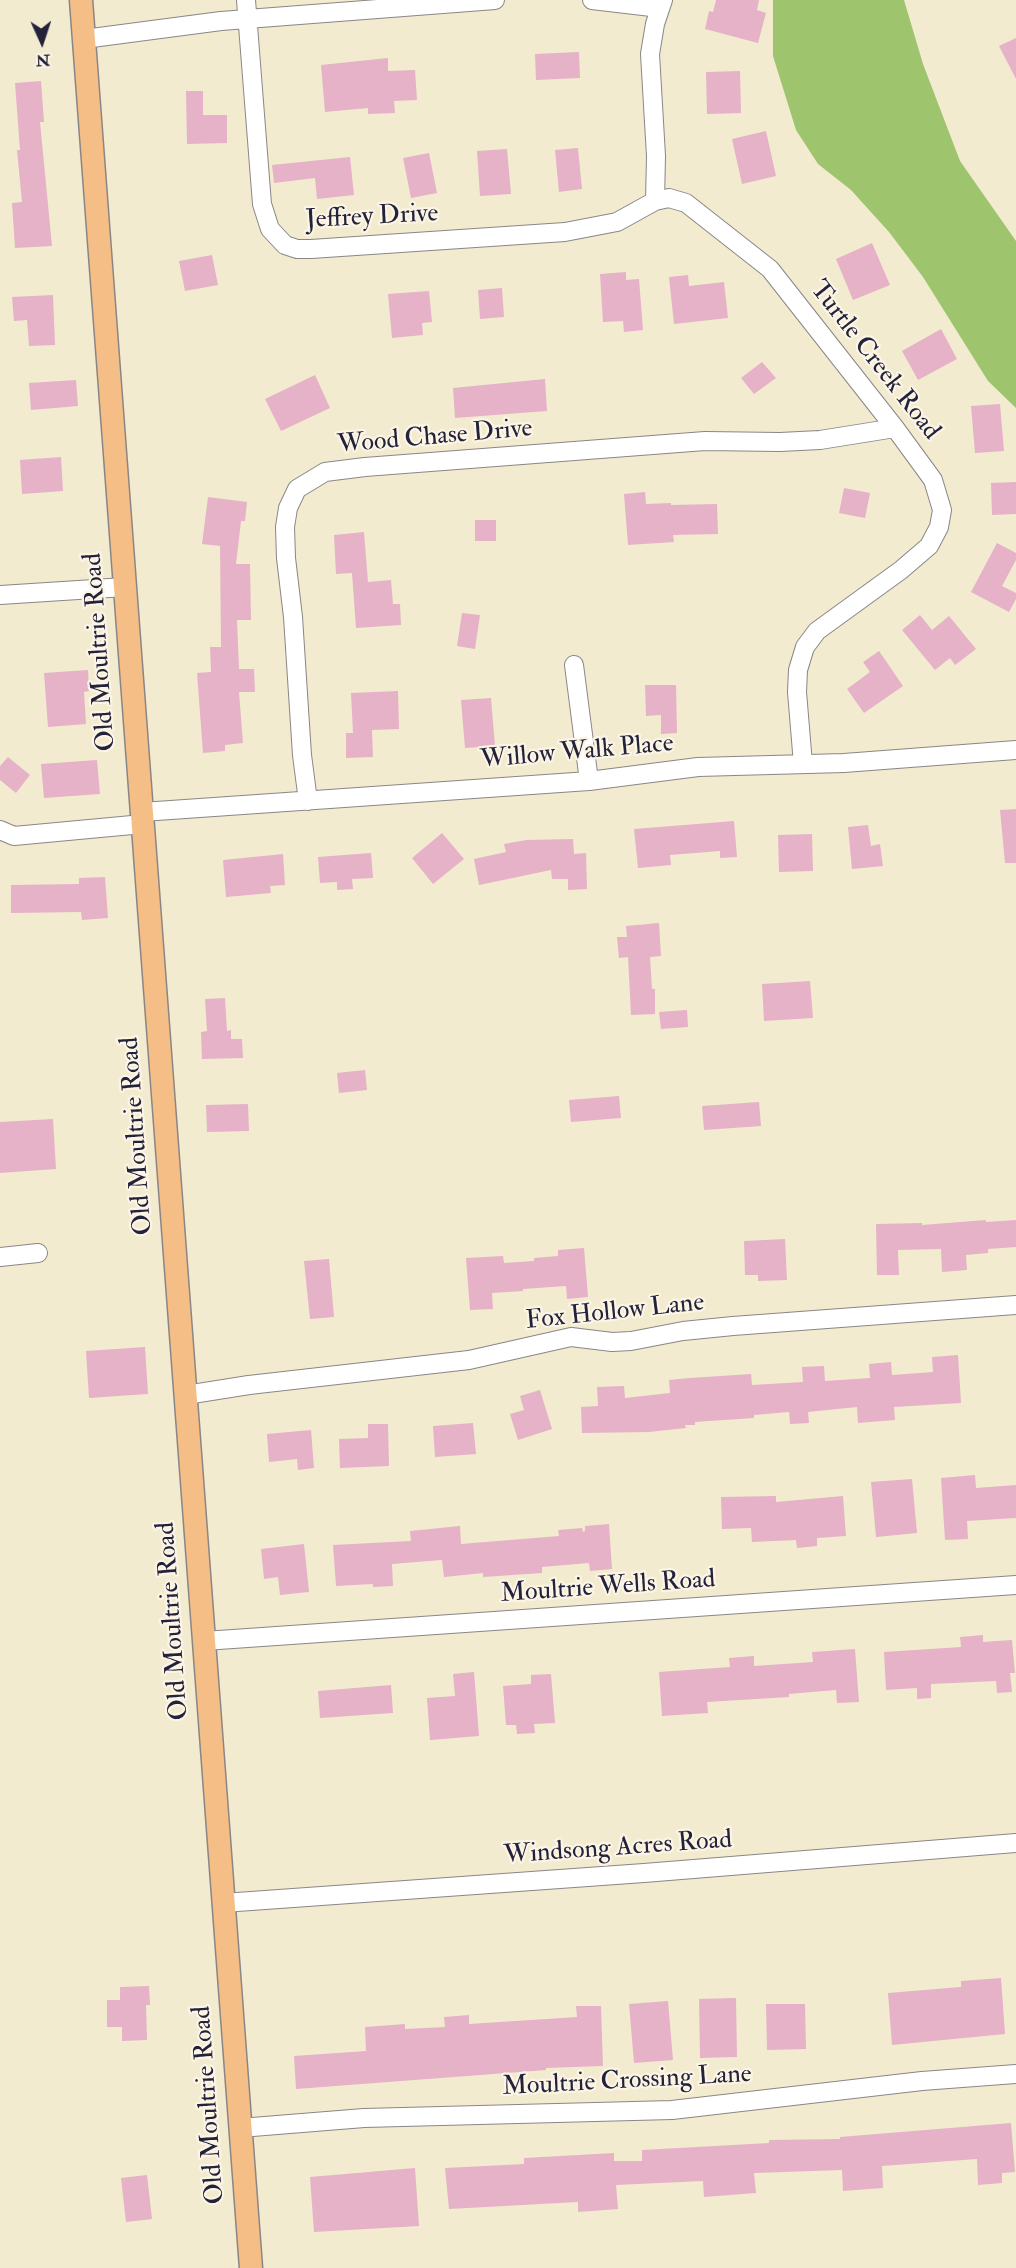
<!DOCTYPE html>
<html>
<head>
<meta charset="utf-8">
<style>
	body { margin:0 }
	#map { position:relative; width:1016px; height:2268px; overflow:hidden; background:#f2ebd0; font-family:"IM FELL Double Pica",serif }
	canvas { display:block }
	.north { position:absolute; left:12px; top:12px; width:60px; height:60px; -webkit-text-stroke:4px #fcf5e5; paint-order:stroke; rotate:177deg; font-size:16px; font-weight:700; line-height:24px; text-align:center; color:#22223b }
	.north::after { content:''; display:block; margin:auto; width:21px; height:27px; background:#22223b; clip-path:polygon(50% 0,100% 100%,50% 72%,0 100%) }
</style>
</head>
<body>
<div id="map">
<canvas width="1016" height="2268"></canvas>
<div class="north">N</div>
</div>
<script>
const ctx = document.querySelector('canvas').getContext('2d');
ctx.lineJoin = 'round';
function fillPath(path, color) { ctx.fillStyle = color; ctx.fill(path, 'evenodd'); }
const poly = rows => new Path2D(rows.map(r => 'M' + r).join(''));
function strokePath(path, color, width, dash) { ctx.strokeStyle = color; ctx.lineWidth = width; ctx.lineCap = dash ? 'butt' : 'round'; ctx.setLineDash(dash || []); ctx.stroke(path); }
function drawText(font, color, halo, rows, align = 'center') {
  ctx.font = font + ' "IM FELL Double Pica",serif'; ctx.lineWidth = 4.5; ctx.setLineDash([]); ctx.textBaseline = 'middle'; ctx.strokeStyle = halo; ctx.fillStyle = color; for (const [text, x, y, turn = 0] of rows) {
    ctx.save(); ctx.translate(x, y); ctx.rotate((+turn || 0) * Math.PI / 180); ctx.textAlign = isNaN(turn) ? turn : align; if (halo) ctx.strokeText(text, 0, 0); ctx.fillText(text, 0, 0); ctx.restore();
  }
}
const green = poly([
	[773,0,904,0,923,64,960,161,1016,241,1016,408,988,381,923,277,889,232,851,190,818,164,796,130,773,56]
]);
const building = poly([
	[716,0,759,0,757,10,766,13,758,43,705,29,709,11,713,12],
	[1016,38,1016,79,999,46],
	[579,52,580,78,536,80,535,54],
	[388,58,388,71,415,70,417,100,394,101,395,113,368,114,368,108,325,112,321,65],
	[740,71,741,113,707,114,706,72],
	[41,81,44,122,40,122,52,246,15,248,12,203,22,202,17,150,20,150,15,83],
	[186,91,203,91,203,115,227,115,227,143,187,144],
	[766,131,776,176,742,184,732,139],
	[578,148,582,189,559,192,555,150],
	[507,149,511,194,480,196,477,151],
	[429,153,437,193,411,198,403,158],
	[350,157,354,195,317,199,315,178,274,183,272,165],
	[872,243,890,285,853,300,836,259],
	[212,255,218,285,185,291,179,261],
	[626,272,626,280,639,279,643,330,624,332,623,321,603,322,600,274],
	[688,275,689,286,724,282,728,318,674,324,669,277],
	[502,288,504,317,480,319,478,290],
	[429,291,432,322,422,323,423,335,392,338,388,294],
	[53,295,55,345,29,346,27,320,14,321,12,297],
	[941,329,957,359,918,380,902,351],
	[762,362,776,378,754,394,741,378],
	[315,375,330,408,281,431,265,399],
	[545,379,547,411,455,418,453,388],
	[76,380,78,406,31,410,29,383],
	[1000,404,1004,451,975,453,971,406],
	[61,457,63,491,22,494,20,460],
	[1016,482,1016,514,992,515,991,483],
	[844,488,870,493,865,518,839,513],
	[645,492,646,504,671,503,671,505,717,504,718,534,673,535,674,542,628,545,624,494],
	[208,497,247,502,245,521,241,521,236,564,250,564,251,620,237,620,239,669,254,669,255,692,239,692,243,743,225,745,225,751,203,753,197,673,211,672,210,647,221,647,220,546,202,544],
	[475,520,496,520,496,541,475,541],
	[364,532,368,582,391,580,393,604,400,604,401,625,356,628,352,573,336,574,334,535],
	[997,543,1016,553,1016,560,1002,586,1016,593,1016,599,1009,612,971,592],
	[462,613,480,615,475,649,457,646],
	[920,615,932,630,949,616,976,649,955,665,950,658,935,670,902,630],
	[879,651,903,686,864,713,847,689,870,672,863,662],
	[88,670,89,691,84,692,86,724,48,727,44,673],
	[645,685,676,685,677,733,661,734,661,715,646,716],
	[398,691,399,729,372,730,373,757,346,758,346,733,353,733,351,693],
	[491,698,495,746,465,748,461,700],
	[8,757,30,775,16,793,0,780,0,766],
	[97,760,100,794,44,798,41,764],
	[1016,809,1016,863,1005,863,1000,810],
	[734,821,737,857,720,858,720,851,670,855,671,865,638,868,634,829],
	[868,825,871,846,880,844,883,866,852,869,848,827],
	[442,833,464,859,433,884,412,858],
	[812,834,813,871,779,872,778,835],
	[573,839,574,854,586,853,587,889,568,890,568,879,552,879,551,870,479,885,474,859,506,852,504,844,526,840],
	[371,853,373,878,352,879,353,889,337,890,337,882,320,883,318,857],
	[283,854,285,885,270,886,271,893,226,897,223,860],
	[105,877,108,918,82,920,81,912,11,913,11,885,79,884,79,878],
	[659,923,661,956,650,957,652,989,655,989,655,1014,631,1015,628,957,619,958,617,937,627,937,626,926],
	[810,981,813,1018,764,1021,762,984],
	[225,998,227,1031,231,1030,231,1039,242,1039,243,1058,202,1059,201,1032,207,1031,205,999],
	[687,1010,688,1027,661,1029,659,1012],
	[365,1070,367,1090,339,1093,337,1073],
	[619,1096,621,1118,571,1122,569,1100],
	[759,1102,761,1126,704,1130,702,1106],
	[248,1104,249,1131,207,1132,206,1105],
	[53,1119,56,1169,0,1173,0,1122],
	[986,1220,986,1222,1016,1220,1016,1247,988,1249,988,1253,966,1255,967,1270,942,1272,941,1249,898,1250,899,1275,877,1275,876,1224,922,1223,922,1225],
	[785,1239,787,1280,758,1281,758,1275,745,1275,744,1241],
	[584,1248,588,1297,567,1299,566,1286,523,1289,523,1291,492,1293,493,1309,470,1310,466,1258,503,1256,504,1263,534,1261,534,1258,558,1256,558,1250],
	[329,1259,334,1317,310,1319,304,1261],
	[145,1347,148,1394,89,1398,86,1351],
	[958,1355,961,1403,894,1407,895,1420,858,1423,857,1407,808,1412,809,1423,790,1424,789,1412,754,1415,754,1418,695,1422,695,1425,685,1425,686,1428,649,1432,582,1433,581,1407,598,1406,597,1387,624,1386,625,1398,670,1393,669,1380,690,1378,751,1374,752,1385,803,1382,802,1367,824,1366,825,1381,870,1378,869,1364,891,1362,892,1375,933,1372,932,1357],
	[540,1390,552,1429,518,1440,510,1414,524,1410,520,1396],
	[473,1423,476,1454,435,1457,433,1426],
	[368,1424,388,1424,389,1466,340,1468,339,1439,368,1438],
	[311,1430,314,1468,298,1470,297,1459,269,1462,267,1434],
	[975,1475,976,1488,1016,1485,1016,1518,967,1521,968,1539,945,1540,941,1478],
	[912,1479,917,1533,876,1537,871,1482],
	[776,1496,776,1502,843,1496,846,1536,817,1538,817,1546,797,1548,796,1540,752,1542,751,1528,722,1529,721,1497],
	[609,1524,612,1569,590,1571,589,1563,542,1567,542,1573,483,1577,483,1573,444,1577,442,1560,392,1564,393,1586,373,1587,373,1584,336,1586,333,1545,411,1541,410,1531,460,1526,461,1544,559,1536,558,1530,582,1528,583,1532,585,1531,585,1526],
	[304,1544,309,1592,280,1595,278,1577,264,1579,261,1549],
	[983,1635,983,1642,1012,1640,1015,1673,1010,1673,1012,1692,997,1693,996,1681,931,1684,931,1698,917,1699,917,1688,886,1690,884,1652,961,1647,960,1637],
	[855,1649,859,1702,837,1703,836,1690,789,1694,789,1697,707,1702,708,1713,662,1716,659,1672,730,1667,729,1658,754,1656,754,1666,813,1662,812,1652],
	[474,1672,479,1736,430,1740,427,1698,455,1696,453,1674],
	[551,1674,555,1723,534,1724,535,1733,517,1734,516,1725,506,1725,503,1686,531,1684,531,1675],
	[391,1685,393,1713,320,1718,318,1691],
	[1001,1978,1005,2034,892,2045,888,1993,961,1987,961,1981],
	[149,1986,150,2005,146,2005,147,2040,122,2041,122,2027,107,2027,107,2000,120,2000,120,1987],
	[736,1998,737,2057,700,2058,699,1999],
	[668,2001,673,2060,634,2063,629,2004],
	[766,2004,805,2004,806,2049,767,2050],
	[576,2006,601,2006,603,2066,546,2068,546,2070,296,2089,294,2056,366,2051,365,2027,405,2024,405,2029,445,2027,444,2017,469,2015,469,2024,577,2017],
	[1011,2123,1015,2172,1002,2173,1002,2183,978,2185,977,2159,882,2166,883,2188,843,2191,842,2170,754,2173,756,2193,704,2197,703,2181,616,2185,618,2209,578,2212,578,2202,449,2209,445,2168,524,2164,524,2158,614,2153,614,2161,642,2161,642,2150,769,2143,769,2140,840,2139,840,2137],
	[415,2168,419,2226,314,2232,310,2177],
	[147,2175,152,2219,126,2222,121,2178]
]);
const minor = poly([
	[246,0,262,204,270,229,285,245,297,249,311,249,565,232,617,222,655,201,669,198,686,203,770,269,895,428,933,480,942,510,939,527,929,546,901,570,817,631,805,647,798,670,797,692,803,764],
	[592,0,660,8],
	[84,39,221,21,495,0],
	[655,201,656,156,650,54,655,24,663,0],
	[0,595,125,587],
	[574,665,589,781],
	[308,801,302,755,293,617,286,558,285,527,288,508,297,489,325,472,365,467,705,441,780,442,820,440,895,428],
	[142,812,589,781,698,767,844,763,1016,750],
	[0,830,14,836,143,824],
	[0,1257,38,1253],
	[186,1395,249,1385,469,1360,571,1337,612,1342,631,1341,683,1331,733,1326,1016,1305],
	[204,1641,1016,1585],
	[223,1903,644,1873,1016,1843],
	[240,2128,364,2118,672,2110,922,2081,1016,2074]
]);
const major = poly([
	[81,0,251,2268]
]);
const streetNames = [
	["Jeffrey Drive",372,218,-3],
	["Turtle Creek Road",874,361,52],
	["Wood Chase Drive",435,438,-5],
	["Old Moultrie Road",101,652,-94],
	["Willow Walk Place",577,753,-5],
	["Old Moultrie Road",138,1136,-94],
	["Fox Hollow Lane",615,1313,-6],
	["Moultrie Wells Road",608,1588,-4],
	["Old Moultrie Road",174,1621,-94],
	["Windsong Acres Road",618,1849,-4],
	["Moultrie Crossing Lane",627,2082,-3],
	["Old Moultrie Road",210,2105,-94]
];
fillPath(green, '#9fc46e');
fillPath(building, '#e5b2c8');
strokePath(minor, '#8a8686', 20);
strokePath(major, '#8a8686', 25);
strokePath(minor, '#fff', 18);
strokePath(major, '#f6be87', 22);
drawText('26px', '#22223b', '#fcf5e5', streetNames);
</script>
</body>
</html>
